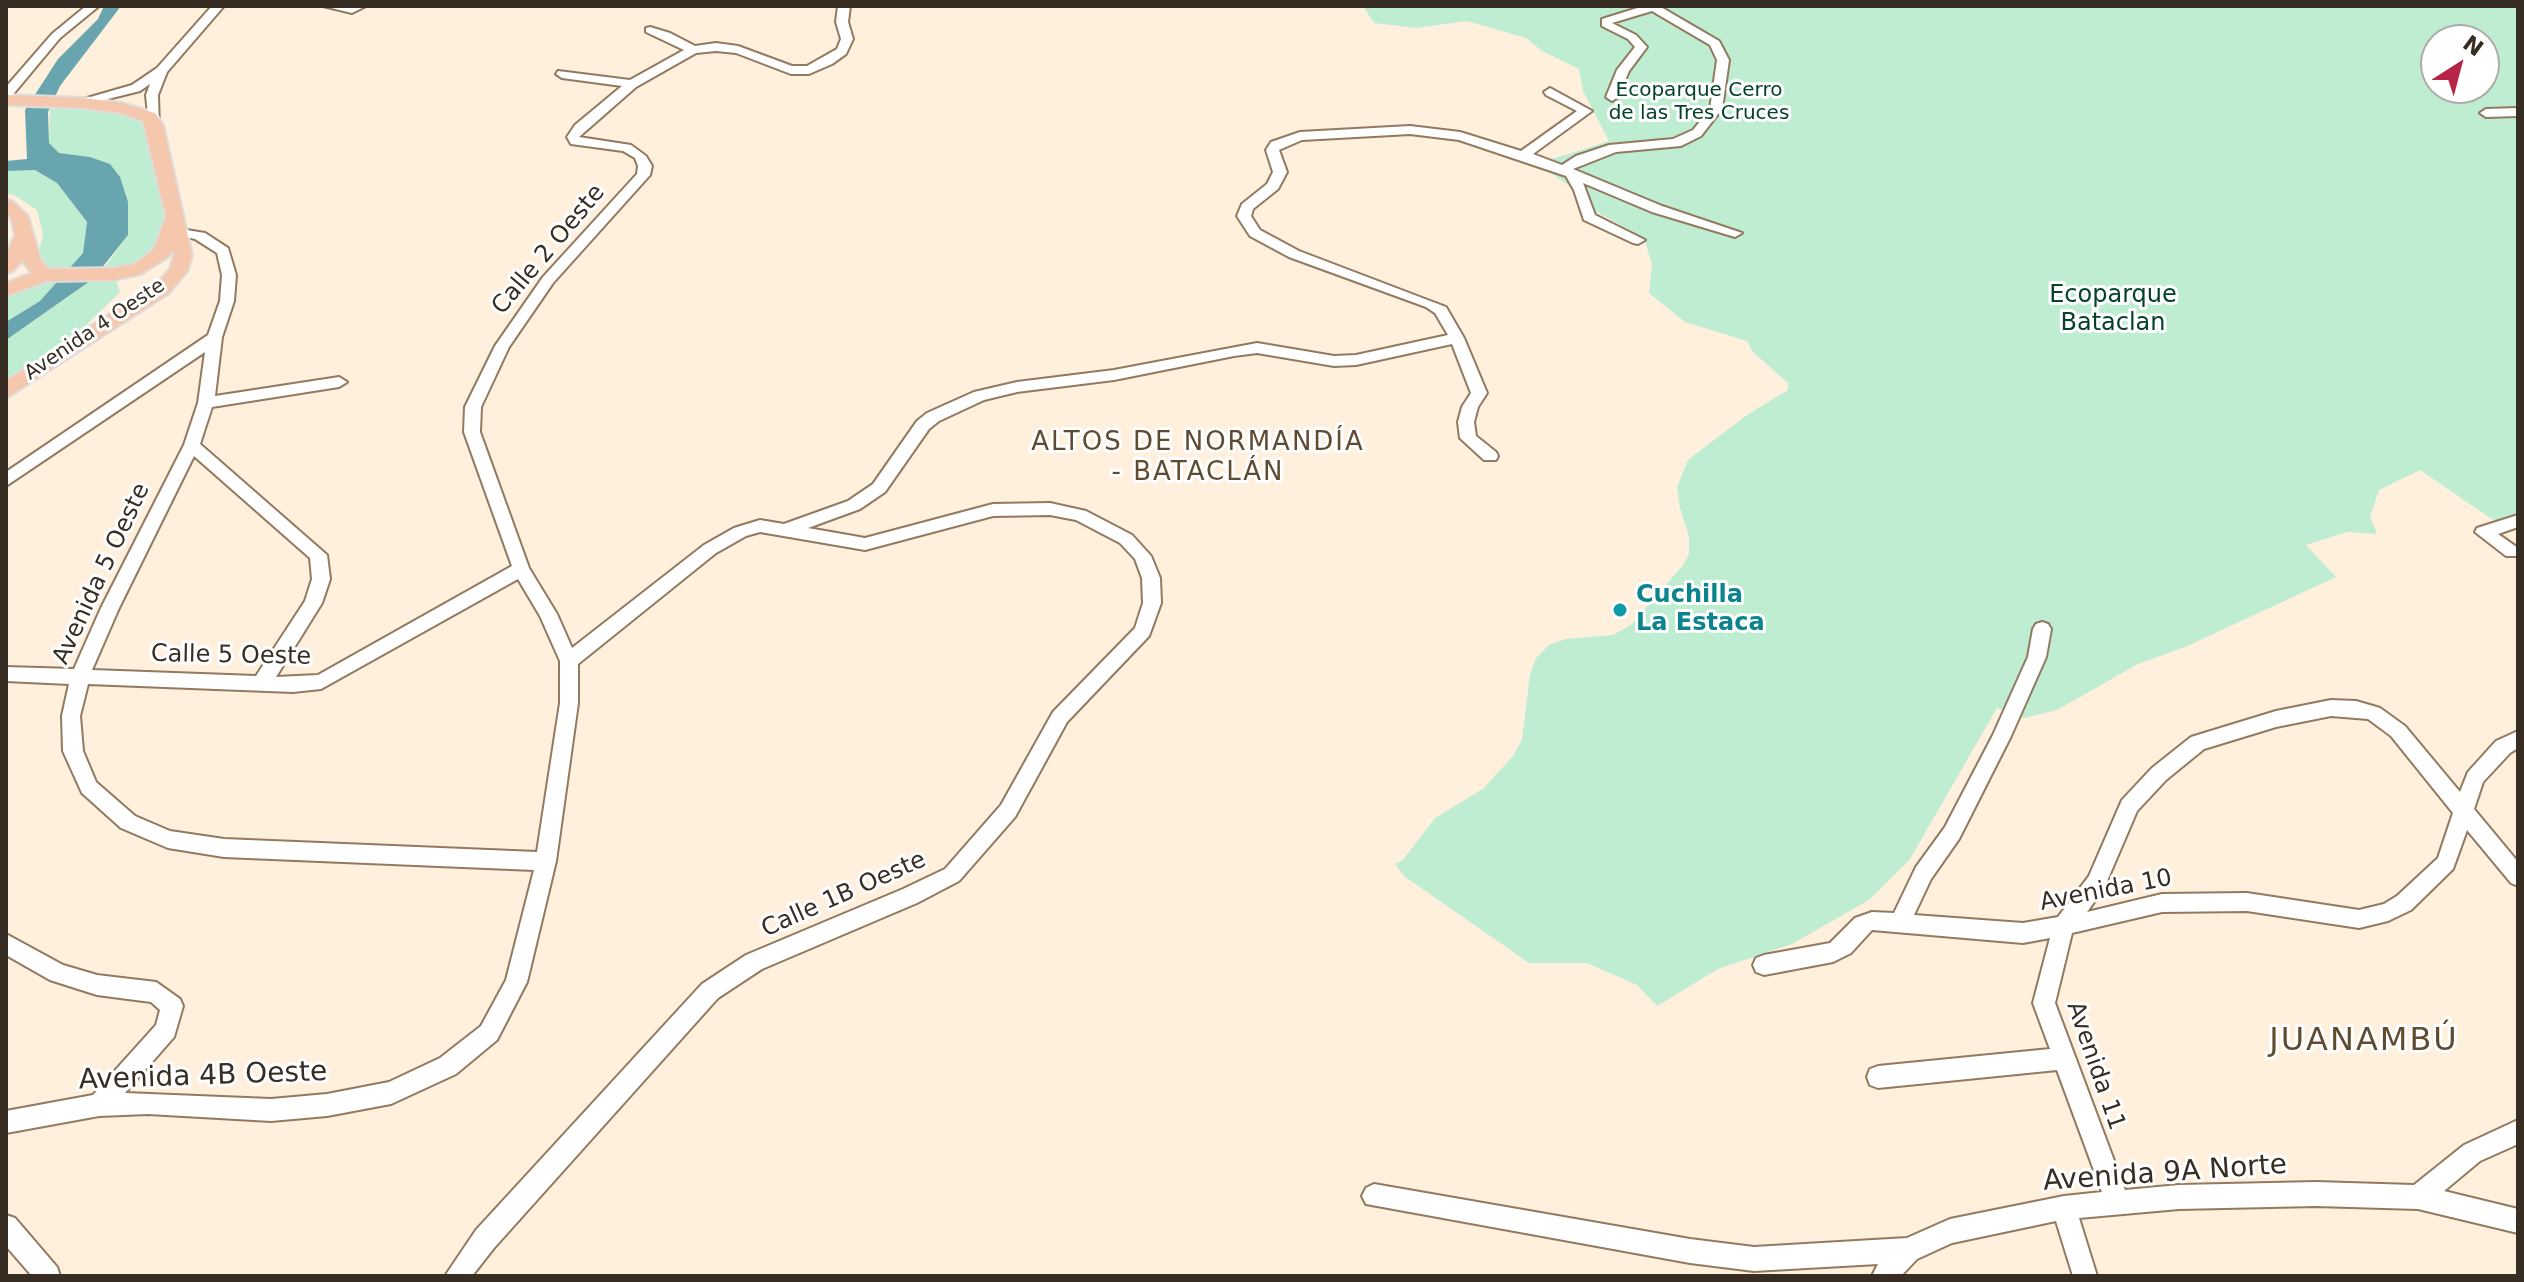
<!DOCTYPE html>
<html>
<head>
<meta charset="utf-8">
<style>
	body { margin:0 }
	#map { position:relative; width:2524px; height:1282px; overflow:hidden; background:#ffefdd; font-family:"DejaVu Sans",sans-serif }
	canvas { display:block }
	.frame { position:absolute; inset:0; border:8px solid #372d22; pointer-events:none }
	.north { position:absolute; left:2420px; top:24px; width:80px; height:80px; box-sizing:border-box; background:#fff; border:2px solid #afaba7; border-radius:50%; rotate:36deg; font-size:22px; font-weight:700; line-height:32px; text-align:center; color:#372d22 }
	.north::after { content:''; display:block; margin:auto; width:28px; height:36px; background:#b62547; clip-path:polygon(50% 0,100% 100%,50% 72%,0 100%) }
</style>
</head>
<body>
<div id="map">
<canvas width="2524" height="1282"></canvas>
<div class="frame"></div>
<div class="north">N</div>
</div>
<script>
const ctx = document.querySelector('canvas').getContext('2d');
ctx.lineJoin = 'round';
function fillPath(path, color) { ctx.fillStyle = color; ctx.fill(path, 'evenodd'); }
const poly = rows => new Path2D(rows.map(r => 'M' + r).join(''));
function strokePath(path, color, width, dash) { ctx.strokeStyle = color; ctx.lineWidth = width; ctx.lineCap = dash ? 'butt' : 'round'; ctx.setLineDash(dash || []); ctx.stroke(path); }
function drawText(font, color, halo, rows, align = 'center') {
  ctx.font = font + ' "DejaVu Sans",sans-serif'; ctx.lineWidth = 6; ctx.setLineDash([]); ctx.textBaseline = 'middle'; ctx.strokeStyle = halo; ctx.fillStyle = color; for (const [text, x, y, turn = 0] of rows) {
    ctx.save(); ctx.translate(x, y); ctx.rotate((+turn || 0) * Math.PI / 180); ctx.textAlign = isNaN(turn) ? turn : align; if (halo) ctx.strokeText(text, 0, 0); ctx.fillText(text, 0, 0); ctx.restore();
  }
}
const green = poly([
	[1363,6,2518,6,2518,521,2502,526,2420,470,2379,490,2370,517,2377,534,2347,532,2306,545,2336,577,2185,647,2138,664,2057,710,2024,718,1997,708,1910,859,1869,900,1792,944,1718,969,1657,1006,1637,985,1587,963,1529,963,1404,876,1395,864,1403,860,1435,818,1483,789,1513,756,1522,740,1530,675,1536,658,1549,645,1566,639,1613,635,1631,625,1683,565,1689,554,1689,536,1680,508,1677,487,1688,460,1747,415,1788,390,1788,383,1752,351,1747,341,1685,322,1649,293,1652,264,1644,238,1599,213,1583,211,1574,189,1546,170,1549,160,1609,141,1583,91,1579,69,1542,51,1526,38,1467,21,1416,28,1374,23],
	[2436,40,2484,40,2484,88,2436,88],
	[68,107,116,113,139,121,144,127,164,216,156,247,138,264,117,270,104,268,128,235,90,157,59,153,49,144,50,108],
	[35,170,57,183,87,222,83,253,70,268,49,268,38,255,43,235,37,210,14,195,6,193,6,171],
	[43,278,62,279,40,301,6,322,6,295],
	[108,278,116,281,120,292,72,339,6,383,6,340,93,279]
]);
const water = poly([
	[104,6,121,6,60,86,48,112,49,143,59,153,90,157,110,164,120,177,128,202,128,235,93,279,6,340,6,322,40,301,83,253,87,222,57,183,35,170,6,171,6,161,27,159,25,110,58,59,98,19]
]);
const minor = poly([
	[86,6,99,6,60,38,10,98,6,99,6,87,52,34,86,6],
	[212,6,224,6,167,72,158,95,159,128,149,125,146,95,150,84,140,91,80,106,80,100,132,85,157,68,212,6],
	[323,6,366,6,352,13,323,6],
	[838,6,850,6,848,22,853,39,846,54,832,64,809,74,791,74,736,53,716,51,696,53,636,87,579,137,631,145,646,156,652,166,650,175,553,283,509,347,481,407,480,432,529,568,557,614,572,648,704,545,734,528,760,520,784,524,848,501,873,484,917,421,927,413,974,392,1017,382,1114,370,1257,343,1334,356,1356,355,1448,335,1435,313,1426,307,1289,257,1250,236,1237,216,1242,204,1267,184,1273,172,1266,150,1271,142,1300,132,1410,126,1460,132,1521,151,1577,111,1546,95,1544,92,1550,88,1592,111,1533,154,1562,165,1576,156,1609,145,1673,139,1693,130,1710,109,1717,60,1710,45,1652,11,1612,23,1636,35,1647,47,1629,71,1618,97,1612,101,1606,97,1617,70,1635,47,1628,39,1602,26,1602,19,1644,6,1659,6,1719,41,1729,60,1722,109,1701,136,1681,146,1616,152,1573,169,1662,206,1742,233,1735,237,1652,212,1583,183,1595,215,1645,240,1638,244,1633,243,1584,220,1574,190,1566,176,1459,140,1410,134,1302,140,1279,150,1287,172,1278,189,1253,209,1251,216,1260,230,1299,251,1446,307,1464,338,1487,393,1478,407,1474,422,1476,436,1496,452,1498,456,1496,460,1484,460,1460,438,1458,422,1462,407,1471,393,1452,344,1356,365,1334,366,1257,353,1234,356,1114,380,1017,392,984,400,939,421,929,429,885,492,860,509,808,528,865,538,993,504,1050,503,1086,511,1132,535,1151,556,1160,578,1161,603,1149,636,1067,722,1015,817,959,881,917,903,762,969,718,998,494,1248,472,1276,445,1276,476,1230,702,984,746,955,903,889,945,869,1001,805,1053,712,1135,628,1143,603,1142,578,1135,559,1120,543,1076,520,1050,515,993,516,865,550,760,532,746,536,716,553,578,664,578,703,556,861,527,982,497,1040,456,1074,391,1104,327,1116,271,1121,148,1114,99,1116,6,1133,6,1111,93,1095,156,1025,160,1010,151,1002,97,995,50,980,6,955,6,934,63,965,97,975,156,982,180,999,183,1006,174,1037,125,1093,271,1099,327,1094,389,1082,440,1058,481,1026,506,980,534,870,224,857,168,848,121,828,82,793,63,751,62,716,69,684,6,681,6,667,74,669,101,608,184,445,198,403,205,352,6,486,6,472,208,335,220,301,222,275,217,253,195,239,174,234,174,228,205,233,228,248,236,275,234,301,222,337,215,396,339,377,347,382,339,387,212,407,200,444,327,555,330,579,322,603,276,677,318,675,512,566,464,432,465,407,495,346,543,277,637,174,638,166,635,158,623,151,571,144,567,137,575,125,622,86,562,78,556,74,558,71,630,80,684,50,646,32,646,28,650,27,670,33,695,46,716,43,738,46,792,66,807,66,837,49,841,39,836,22,838,6],
	[194,456,310,558,312,579,305,601,256,676,92,670,119,608,194,456],
	[518,579,540,616,560,661,560,703,537,852,224,839,170,831,135,816,96,782,83,751,80,716,88,684,293,692,321,689,518,579],
	[2518,108,2518,116,2486,117,2480,113,2486,109,2518,108],
	[2518,515,2518,527,2498,534,2518,548,2518,556,2506,556,2475,532,2477,528,2518,515],
	[2042,622,2048,624,2051,629,2046,657,2011,736,1959,839,1931,879,1914,915,2023,923,2058,917,2089,876,2122,800,2152,768,2191,737,2276,711,2331,700,2356,701,2380,708,2405,726,2460,792,2468,772,2496,741,2518,731,2518,748,2510,753,2483,782,2474,809,2518,862,2518,886,2511,883,2467,830,2453,869,2411,910,2388,921,2359,928,2247,911,2162,912,2072,933,2055,1003,2125,1190,2179,1185,2316,1182,2414,1185,2464,1145,2518,1120,2518,1144,2480,1161,2444,1191,2518,1209,2518,1233,2418,1209,2316,1206,2179,1209,2079,1218,2097,1276,2073,1276,2056,1221,1952,1243,1917,1259,1901,1276,1872,1276,1878,1264,1754,1271,1690,1263,1366,1204,1362,1196,1366,1188,1374,1184,1690,1239,1754,1247,1907,1238,1950,1219,2064,1196,2102,1192,2057,1070,1878,1088,1870,1085,1867,1077,1870,1069,1878,1066,2050,1049,2033,1003,2050,938,2023,943,1872,930,1851,953,1833,962,1764,975,1756,972,1753,965,1756,958,1764,955,1830,943,1855,918,1872,912,1894,913,1916,867,1945,827,1993,735,2028,657,2033,629,2036,624,2042,622],
	[2331,716,2368,719,2391,736,2453,813,2438,858,2397,896,2384,904,2359,910,2247,893,2162,894,2087,912,2104,888,2137,811,2166,780,2204,749,2276,727,2331,716],
	[6,1215,15,1218,57,1267,60,1276,32,1276,6,1246,6,1215]
]);
const major = poly([
	[6,95,84,98,122,103,155,113,163,125,192,255,188,270,169,293,6,398,6,381,155,285,170,269,174,255,172,249,169,256,141,274,114,280,47,281,6,296,6,283,32,273,22,261,13,271,6,273,6,255,15,235,11,218,6,214,6,200,12,201,28,216,41,261,50,269,114,268,135,264,154,249,166,216,143,121,120,113,84,108,6,105,6,95]
]);
const markers = [
	[1620,610,8,"#0f9aa8"]
];
const farParknames = [
	["Ecoparque Cerro",1699,91],
	["de las Tres Cruces",1699,114]
];
const farStreetnames = [
	["Avenida 4 Oeste",95,330,-34]
];
const streetNames = [
	["Calle 2 Oeste",549,250,-50],
	["Avenida 5 Oeste",102,574,-65],
	["Calle 5 Oeste",231,656,1],
	["Avenida 10",2106,891,-11],
	["Calle 1B Oeste",844,895,-24],
	["Avenida 11",2095,1066,71]
];
const parkNames = [
	["Ecoparque",2113,296],
	["Bataclan",2113,324]
];
const cultureNames = [
	["Cuchilla",1636,596],
	["La Estaca",1636,624]
];
const neighbourhoodNames = [
	["ALTOS DE NORMANDÍA",1198,443],
	["- BATACLÁN",1198,473]
];
const nearStreetnames = [
	["Avenida 4B Oeste",203,1077,-2],
	["Avenida 9A Norte",2165,1174,-4]
];
const nearNeighbourhoodnames = [
	["JUANAMBÚ",2364,1042]
];
fillPath(green, '#bfedd2');
fillPath(water, '#69a5af');
strokePath(minor, '#917a5f', 4);
strokePath(major, '#dfdddc', 4);
fillPath(minor, '#fff');
fillPath(major, '#f5c7ac');
for (const [x, y, r, color] of markers) { const dot = new Path2D(); dot.arc(x, y, r, 0, 2 * Math.PI); ctx.fillStyle = color; ctx.fill(dot); strokePath(dot, '#fff', 3); }
drawText('20px', '#044229', '#fff', farParknames);
drawText('20px', '#372d22', '#fff', farStreetnames);
drawText('24px', '#372d22', '#fff', streetNames);
drawText('24px', '#044229', '#fff', parkNames);
drawText('bold 24px', '#0d838f', '#fff', cultureNames, 'left');
ctx.letterSpacing = '2px';
drawText('26px', '#604b31', '#fff', neighbourhoodNames);
ctx.letterSpacing = '0px';
drawText('28px', '#372d22', '#fff', nearStreetnames);
ctx.letterSpacing = '2px';
drawText('32px', '#604b31', '#fff', nearNeighbourhoodnames);
ctx.letterSpacing = '0px';
</script>
</body>
</html>
